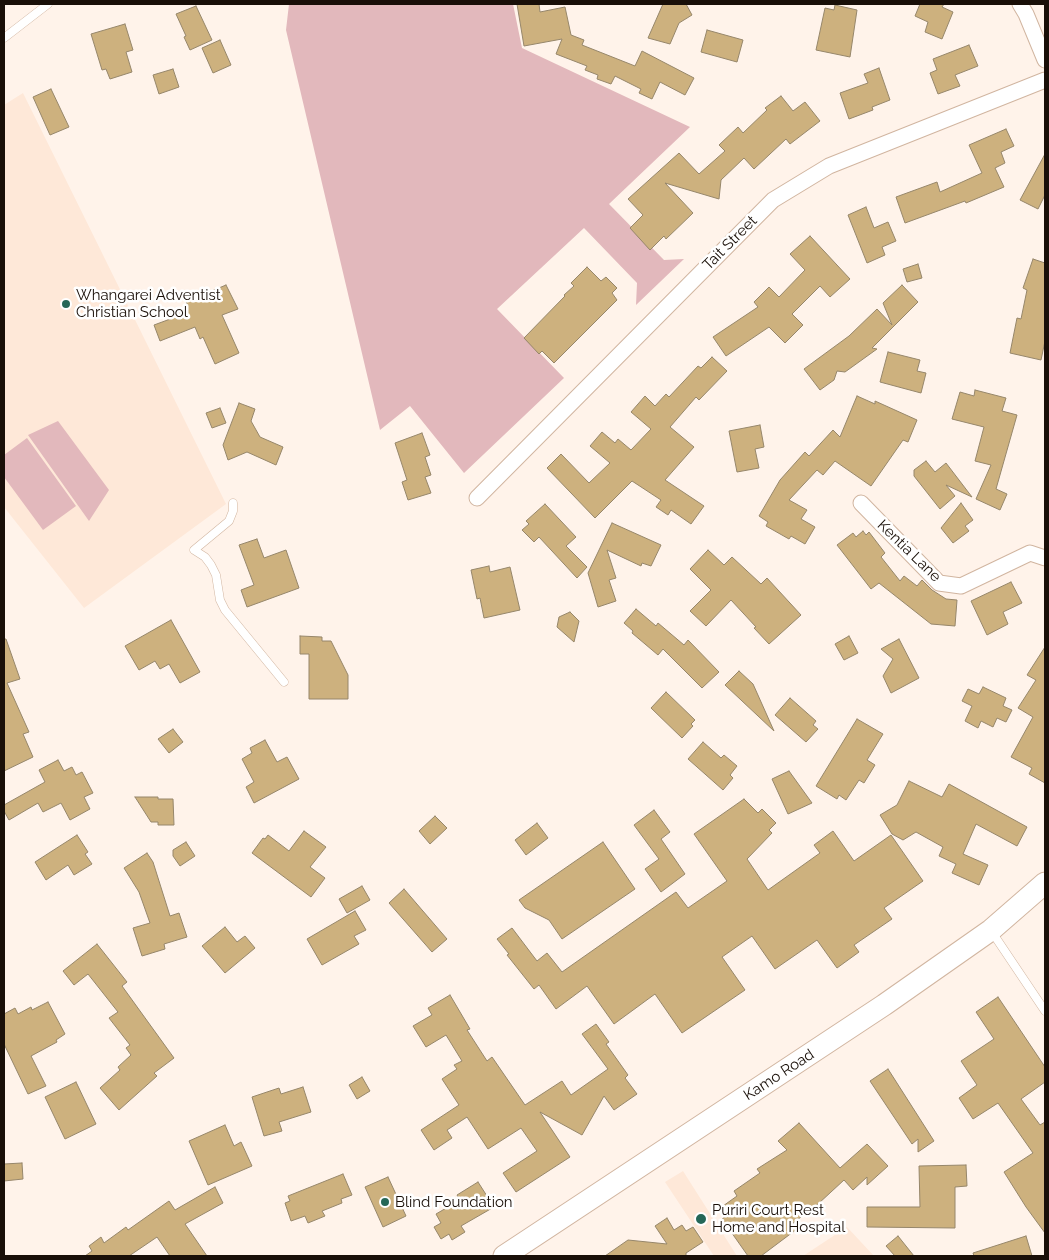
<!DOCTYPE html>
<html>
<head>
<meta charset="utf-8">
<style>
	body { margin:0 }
	#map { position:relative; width:1049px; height:1260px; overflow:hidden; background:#fff3ea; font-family:Raleway,sans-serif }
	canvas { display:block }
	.frame { position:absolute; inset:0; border:5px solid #190f08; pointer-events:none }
</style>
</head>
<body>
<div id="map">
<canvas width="1049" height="1260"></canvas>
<div class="frame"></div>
</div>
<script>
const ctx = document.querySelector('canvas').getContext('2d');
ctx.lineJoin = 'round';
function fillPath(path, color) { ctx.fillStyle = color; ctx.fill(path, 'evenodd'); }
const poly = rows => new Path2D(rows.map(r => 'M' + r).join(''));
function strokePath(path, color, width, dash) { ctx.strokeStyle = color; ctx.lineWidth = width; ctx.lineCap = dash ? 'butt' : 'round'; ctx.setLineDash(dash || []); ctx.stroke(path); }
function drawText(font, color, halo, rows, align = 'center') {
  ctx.font = font + ' Raleway,sans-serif'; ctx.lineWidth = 5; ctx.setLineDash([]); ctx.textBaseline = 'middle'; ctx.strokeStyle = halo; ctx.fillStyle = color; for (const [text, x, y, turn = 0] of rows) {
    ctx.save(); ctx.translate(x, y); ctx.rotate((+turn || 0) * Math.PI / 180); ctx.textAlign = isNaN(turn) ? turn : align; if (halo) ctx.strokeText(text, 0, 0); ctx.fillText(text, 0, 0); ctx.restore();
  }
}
const built = poly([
	[23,93,226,504,84,608,4,507,4,105],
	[683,1171,737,1256,714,1256,665,1182],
	[847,1227,874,1256,803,1256]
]);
const green = poly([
	[289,4,513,4,522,48,690,127,609,204,664,260,684,259,636,305,637,283,584,228,497,309,564,378,464,473,410,406,380,430,286,30],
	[58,421,109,490,89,521,28,435],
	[27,438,76,506,43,530,4,477,4,455]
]);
const building = poly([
	[517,4,539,4,540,12,565,7,571,35,584,40,582,45,635,66,642,51,694,78,685,95,660,82,652,99,639,93,641,89,615,76,611,84,597,79,598,75,585,70,587,66,556,54,562,39,524,46,517,4],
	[663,4,686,4,692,15,679,23,670,44,648,38,663,4],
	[920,4,944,4,942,7,953,12,942,39,925,32,928,22,915,16,920,4],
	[835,5,857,10,850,57,816,50,825,8,834,10,835,5],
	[196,6,212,40,190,50,184,37,186,36,176,14,196,6],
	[125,24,133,50,126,52,132,72,110,79,106,69,102,70,91,34,125,24],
	[707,30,743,40,737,62,701,52,707,30],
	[220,40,231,65,213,73,202,48,220,40],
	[969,45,978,66,955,75,960,86,938,94,930,73,937,70,933,59,969,45],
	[879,68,890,100,872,107,873,110,849,119,840,93,868,83,864,74,879,68],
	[173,69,179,87,159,94,153,75,173,69],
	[51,89,69,127,50,135,33,97,51,89],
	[781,96,793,111,805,102,820,121,790,144,786,139,754,169,744,158,721,180,719,199,665,183,693,213,666,239,664,236,650,250,630,228,643,215,628,199,679,153,699,174,725,151,719,145,738,127,743,133,767,110,765,108,781,96],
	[1006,129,1014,146,1001,152,1005,163,995,168,1004,187,966,203,965,201,905,223,896,197,937,182,940,192,982,173,969,145,1006,129],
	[1045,154,1045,195,1038,209,1020,200,1045,154],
	[866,207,874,228,888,222,896,241,882,247,885,255,867,263,848,215,866,207],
	[810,236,850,279,830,297,820,286,792,314,803,325,785,343,769,327,726,356,713,337,758,307,754,302,769,287,779,297,805,270,790,254,810,236],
	[1033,259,1045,263,1045,341,1041,360,1010,353,1017,318,1021,319,1027,290,1023,288,1033,259],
	[918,264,922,278,907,282,903,269,918,264],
	[587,267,601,281,606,277,617,288,612,293,617,300,554,363,542,351,539,354,524,338,565,296,564,295,574,286,571,283,587,267],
	[226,285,238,309,222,315,239,353,215,364,203,337,200,339,195,327,160,341,154,325,173,318,171,313,188,306,184,297,198,291,200,296,226,285],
	[902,285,918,302,872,348,877,349,845,372,837,371,834,380,820,390,804,369,849,336,877,309,892,325,883,303,902,285],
	[888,352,920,360,917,371,926,373,921,393,880,382,888,352],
	[712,357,727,371,699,400,696,397,670,427,694,447,665,480,704,506,691,524,671,510,668,515,656,507,661,500,632,481,595,518,547,468,561,454,589,483,610,463,590,446,602,432,615,443,618,439,631,450,651,429,631,412,645,396,655,406,666,394,669,397,698,366,701,368,712,357],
	[975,390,1006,398,1002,411,1017,415,996,489,1007,494,1000,510,976,499,991,465,975,461,984,427,952,419,960,392,974,396,975,390],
	[857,396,875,404,875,401,917,420,908,442,903,440,871,486,835,461,823,475,817,470,789,500,807,510,801,519,815,527,805,544,791,536,789,539,766,526,768,522,759,516,780,480,805,452,809,456,833,430,840,437,857,396],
	[239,403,255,409,251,421,260,437,283,447,276,465,247,452,228,460,223,445,239,403],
	[220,408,226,423,212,428,206,413,220,408],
	[760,425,764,447,755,449,759,468,737,472,729,431,760,425],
	[422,433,430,455,425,457,431,475,425,477,431,493,408,500,402,482,407,480,395,443,422,433],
	[926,461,935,472,946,463,972,497,946,485,955,496,940,509,914,476,914,470,926,461],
	[961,503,973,520,965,526,969,531,953,543,941,528,961,503],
	[545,504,576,537,566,546,587,567,577,578,539,537,534,542,522,530,529,524,526,521,545,504],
	[612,523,661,545,651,566,642,563,641,566,607,550,616,578,609,580,616,601,598,607,588,573,612,523],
	[863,531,866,535,869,532,885,553,881,557,900,581,904,576,917,586,922,580,932,590,946,599,957,600,955,626,931,624,879,583,871,589,837,545,853,533,856,537,863,531],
	[257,539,264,558,286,550,299,588,247,607,241,590,254,585,239,545,257,539],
	[708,550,724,565,732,557,761,584,767,578,801,615,769,644,754,628,756,627,731,600,706,626,690,611,711,590,690,569,708,550],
	[489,566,490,572,510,567,520,610,484,618,480,598,477,599,471,570,489,566],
	[1011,582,1022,603,1003,612,1008,624,987,635,971,601,1011,582],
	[636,609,656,626,658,623,684,645,688,640,719,672,702,688,663,649,658,655,632,633,633,631,624,623,636,609],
	[570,612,579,621,574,642,557,627,559,617,570,612],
	[171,620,200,672,180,683,169,664,160,669,155,661,139,670,125,646,171,620],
	[300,636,322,637,322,641,331,641,348,675,348,699,309,699,309,654,300,654,300,636],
	[849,636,858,653,844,660,835,644,849,636],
	[4,639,6,639,20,679,7,683,29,732,23,734,33,757,4,771,4,639],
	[899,639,919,678,891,693,883,676,893,659,881,649,899,639],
	[1045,647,1045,783,1029,774,1032,768,1011,757,1033,717,1018,708,1036,680,1027,675,1045,647],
	[739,671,753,684,774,731,725,685,739,671],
	[983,687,1006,698,1003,706,1012,710,1006,722,997,718,993,727,981,721,978,728,965,721,972,706,962,701,968,689,979,694,983,687],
	[666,692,695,720,691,724,693,726,682,738,651,708,666,692],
	[790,698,816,721,813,725,818,729,806,742,775,715,790,698],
	[857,719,883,734,867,760,875,765,864,783,859,780,846,800,839,795,837,799,816,786,857,719],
	[173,729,183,742,169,753,158,739,173,729],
	[265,740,277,762,287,757,299,779,254,803,246,787,254,782,242,759,252,753,250,748,265,740],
	[703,742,721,758,724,755,737,766,730,775,733,778,723,790,688,759,703,742],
	[58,760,64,771,72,767,76,775,82,772,93,793,84,797,90,809,70,820,61,803,43,812,38,803,9,820,4,811,4,805,45,782,39,770,58,760],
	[789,771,812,803,788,814,772,779,789,771],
	[909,781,942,797,949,784,1027,827,1017,846,976,824,963,854,988,865,979,885,952,873,956,864,939,856,943,847,916,832,903,840,892,834,880,815,897,805,909,781],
	[135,797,158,797,158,799,173,799,174,825,158,825,158,822,151,822,135,797],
	[744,799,758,813,762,809,776,823,769,830,772,833,747,859,768,890,820,853,814,845,833,831,854,861,891,835,923,881,884,908,892,919,854,945,859,952,837,968,817,940,775,969,752,936,722,957,745,990,682,1033,655,994,614,1024,587,986,556,1009,539,985,534,989,507,955,509,954,497,939,512,928,537,961,547,953,562,972,676,892,688,908,727,881,694,834,744,799],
	[654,810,670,832,661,839,685,874,661,892,645,869,659,859,634,825,654,810],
	[435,816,447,828,430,844,419,831,435,816],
	[537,823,548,838,526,855,515,840,537,823],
	[304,831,326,847,310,867,325,878,311,897,252,853,263,838,265,839,268,835,289,851,304,831],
	[77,835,88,852,85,854,92,864,74,875,68,865,46,880,35,862,77,835],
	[186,842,195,856,180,866,173,856,173,850,186,842],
	[603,842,635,889,562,939,549,920,525,908,519,900,603,842],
	[147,853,153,862,170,916,179,913,187,937,164,944,165,949,142,956,133,928,150,923,139,892,124,868,147,853],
	[362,886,370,900,347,913,339,899,362,886],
	[404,889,447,939,432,952,389,903,404,889],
	[355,911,366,930,354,936,359,944,322,965,307,939,355,911],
	[225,927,237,942,245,936,255,948,225,973,202,946,225,927],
	[97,944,127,982,122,986,174,1058,154,1073,157,1076,119,1110,100,1088,120,1070,118,1067,131,1055,126,1048,130,1045,109,1018,118,1012,88,974,74,985,63,971,97,944],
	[450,995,470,1029,467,1030,487,1061,492,1057,525,1105,562,1081,571,1095,608,1069,582,1034,596,1024,609,1042,606,1044,628,1075,625,1078,637,1094,614,1110,604,1096,582,1135,540,1112,570,1157,516,1192,503,1173,537,1151,521,1128,488,1149,467,1117,447,1130,452,1138,434,1150,421,1130,459,1105,442,1079,457,1069,454,1065,462,1061,446,1035,426,1047,413,1026,432,1015,428,1008,450,995],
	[998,997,1045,1067,1045,1082,1021,1099,1040,1125,1045,1122,1045,1233,1026,1207,1004,1172,1033,1153,998,1103,973,1119,959,1098,977,1085,961,1061,994,1039,976,1012,998,997],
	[48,1002,65,1034,56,1040,57,1042,31,1056,46,1086,28,1094,4,1044,4,1014,15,1008,18,1014,31,1007,32,1010,48,1002],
	[888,1069,934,1141,918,1152,918,1139,912,1144,870,1081,888,1069],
	[362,1077,370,1091,357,1099,349,1085,362,1077],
	[76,1082,96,1124,65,1139,45,1097,76,1082],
	[303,1087,311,1112,279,1122,282,1131,264,1136,252,1097,279,1088,281,1094,303,1087],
	[799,1123,840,1168,867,1144,888,1166,867,1185,867,1177,853,1190,844,1180,818,1204,793,1223,797,1229,761,1256,748,1256,722,1219,729,1214,723,1206,737,1196,734,1191,760,1173,757,1169,787,1150,778,1141,799,1123],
	[225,1125,234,1146,241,1142,252,1166,208,1185,189,1141,225,1125],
	[22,1163,23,1179,4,1181,4,1164,22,1163],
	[966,1165,967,1186,955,1187,955,1228,867,1227,867,1207,920,1207,919,1166,966,1165],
	[343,1174,352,1195,341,1199,342,1203,322,1211,325,1216,308,1223,305,1216,291,1221,285,1203,290,1201,288,1196,343,1174],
	[388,1177,406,1216,383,1227,365,1187,388,1177],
	[478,1182,494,1207,461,1226,465,1232,452,1240,449,1234,441,1239,434,1227,441,1223,436,1214,460,1200,457,1195,478,1182],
	[215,1187,223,1203,185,1224,207,1256,170,1256,157,1237,129,1256,85,1256,92,1251,89,1246,101,1237,104,1243,126,1227,128,1230,169,1201,175,1210,215,1187],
	[667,1218,674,1230,682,1225,686,1231,693,1227,703,1242,686,1253,686,1256,605,1256,628,1240,667,1244,655,1226,667,1218],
	[898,1236,914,1256,895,1256,886,1246,898,1236],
	[1026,1236,1032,1256,974,1256,973,1253,1026,1236]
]);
const service = poly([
	[4,38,48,4],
	[233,503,233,511,229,521,194,550,205,557,211,565,216,575,220,600,225,610,284,682],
	[992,932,1045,1011]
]);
const minor = poly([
	[1020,4,1026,14,1045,60],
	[477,498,773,200,829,166,1045,80],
	[861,503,939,583,961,586,1030,553,1045,558]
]);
const secondary = poly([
	[504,1256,884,1005,991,930,1045,883]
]);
const markers = [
	[66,304,5,"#256757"],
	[385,1202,5,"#256757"],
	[701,1219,6,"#256757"]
];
const streetNames = [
	["Tait Street",730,243,-45],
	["Kentia Lane",909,551,44],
	["Kamo Road",779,1075,-33]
];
const poiNames = [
	["Whangarei Adventist",76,295],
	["Christian School",76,312],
	["Blind Foundation",395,1202],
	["Puriri Court Rest",712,1210],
	["Home and Hospital",712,1227]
];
fillPath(built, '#fee8d8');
fillPath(green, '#e2b8bc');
fillPath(building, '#cdb17e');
strokePath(building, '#96866a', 1);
strokePath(service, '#d1b5a0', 9);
strokePath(minor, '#d1b5a0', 17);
strokePath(secondary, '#d1b5a0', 23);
strokePath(service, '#fff', 8);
strokePath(minor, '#fff', 15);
strokePath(secondary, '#fff', 21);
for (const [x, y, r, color] of markers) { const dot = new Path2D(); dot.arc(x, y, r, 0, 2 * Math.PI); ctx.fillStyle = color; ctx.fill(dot); strokePath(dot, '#fff', 2); }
drawText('15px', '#190f08', '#fff', streetNames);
drawText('15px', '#190f08', '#fff', poiNames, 'left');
</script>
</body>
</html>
